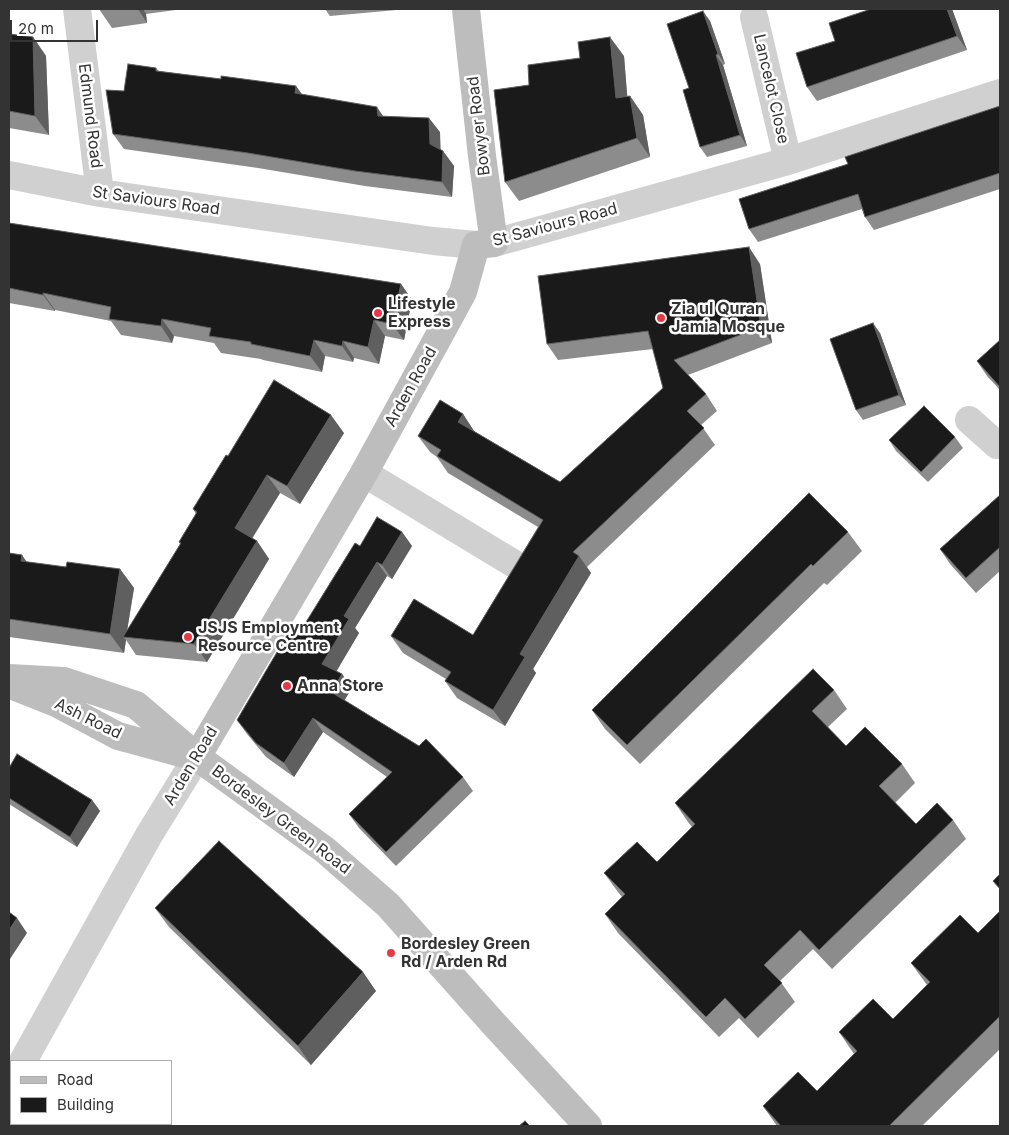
<!DOCTYPE html>
<html>
<head>
<meta charset="utf-8">
<style>
	body { margin:0 }
	#map { position:relative; width:1009px; height:1135px; overflow:hidden; background:#fff; font-family:Inter,sans-serif }
	canvas { display:block }
	.frame { position:absolute; inset:0; border:10px solid #333; pointer-events:none }
	.legend { position:absolute; left:10px; top:1060px; width:162px; height:65px; box-sizing:border-box; background:#fff; border:1px solid #adadad; margin:0; padding:6px 9px; list-style:none; font-size:15px; color:#333 }
	.legend li { display:flex; align-items:center; gap:10px; height:25px }
	.legend b { width:25px; border:1px solid #adadad }
	.scale { position:absolute; left:10px; top:20px; width:88px; height:22px; box-sizing:border-box; border:2px solid #333; border-top:0; padding-left:6px; font-size:15px; line-height:18px; white-space:nowrap; color:#333; -webkit-text-stroke:4px #fff; paint-order:stroke }
</style>
</head>
<body>
<div id="map">
<canvas width="1009" height="1135"></canvas>
<div class="frame"></div>
<ul class="legend">
<li><b style="height:6px;background:#bdbdbd"></b>Road</li>
<li><b style="height:14px;background:#1a1a1a"></b>Building</li>
</ul>
<div class="scale">20 m</div>
</div>
<script>
const ctx = document.querySelector('canvas').getContext('2d');
ctx.lineJoin = 'round';
const poly = rows => new Path2D(rows.map(r => 'M' + r).join(''));
function strokePath(path, color, width, dash) { ctx.strokeStyle = color; ctx.lineWidth = width; ctx.lineCap = dash ? 'butt' : 'round'; ctx.setLineDash(dash || []); ctx.stroke(path); }
function fillPath(path, color) { ctx.fillStyle = color; ctx.fill(path, 'evenodd'); }
function drawText(font, color, halo, rows, align = 'center') {
  ctx.font = font + ' Inter,sans-serif'; ctx.lineWidth = 5; ctx.setLineDash([]); ctx.textBaseline = 'middle'; ctx.strokeStyle = halo; ctx.fillStyle = color; for (const [text, x, y, turn = 0] of rows) {
    ctx.save(); ctx.translate(x, y); ctx.rotate((+turn || 0) * Math.PI / 180); ctx.textAlign = isNaN(turn) ? turn : align; if (halo) ctx.strokeText(text, 0, 0); ctx.fillText(text, 0, 0); ctx.restore();
  }
}
const street = poly([
	[77,9,100,193],
	[754,17,788,161],
	[9,175,100,193,433,241,476,245],
	[494,243,788,161,1000,93],
	[969,420,997,445,1000,442],
	[364,473,516,565],
	[23,1061,149,835,197,757],
	[9,1085,11,1081]
]);
const secondary = poly([
	[9,678,64,681,136,705,197,757,325,850,388,905,493,1023,588,1126],
	[13,686,56,703,118,736,188,755],
	[197,757,364,473,463,292,476,245,494,243,482,156,466,9]
]);
const wall = poly([
	[99,9,183,9,146,14,147,23,112,28],
	[325,9,408,9,330,16],
	[952,9,967,50,817,101,807,87],
	[710,21,725,64,723,65,747,146,707,157,700,147,689,88],
	[9,34,33,37,46,56,49,135,9,128],
	[624,56,627,96,630,96,643,115,650,157,519,201,505,182,529,85],
	[156,68,159,71,221,79,296,86,302,95,383,116,440,132,440,149,443,151,454,166,452,197,365,186,258,168,124,149,113,134,124,91],
	[1000,106,1000,189,874,230,865,217,862,209,758,242,749,229,848,164],
	[9,223,401,284,412,300,404,340,385,336,379,364,354,358,353,362,325,356,322,372,263,360,261,359,221,353,214,343,174,336,172,343,121,335,111,321,55,310,55,311,9,303],
	[760,264,772,343,688,375,706,394,717,411,701,425,715,445,587,567,591,573,533,669,536,673,505,726,457,698,445,681,446,679,403,653,391,636,473,635,538,527,448,473,437,457,430,452,418,436,463,414,474,431,560,482,663,388,653,349,558,360,547,344],
	[880,333,906,405,863,420,856,410],
	[1000,340,1000,390,987,376,977,361],
	[344,433,300,504,280,493,252,539,257,541,269,559,207,662,136,655,126,640,124,653,9,637,9,553,22,555,26,562,66,567,120,569,134,588,127,631,180,544,179,542,196,514,193,509,228,456],
	[955,437,963,448,928,482,896,451,889,440],
	[1000,495,1000,571,976,593,950,564,940,549],
	[402,532,412,546,392,579,387,576,355,628,359,633,336,671,342,674,352,688,344,700,463,777,473,791,396,866,359,828,349,814,387,777,323,732,294,777,266,757,247,734,237,720,298,635,360,546],
	[848,532,862,551,827,585,824,583,640,764,605,729,592,710],
	[834,690,847,709,828,727,846,746,902,764,915,783,895,803,916,824,953,820,966,839,832,969,813,949,780,981,795,1002,758,1038,739,1018,719,1037,618,933,605,914,622,897,618,892,604,873,657,862,692,827,688,822,675,803],
	[9,768,92,800,100,811,77,847,9,804],
	[155,908,376,991,311,1065,169,927],
	[1000,911,1000,1049,922,1126,777,1126,763,1106,817,1091,854,1054,839,1032,893,1019,927,985,911,963,978,933]
]);
const shadedWall = poly([
	[138,9,143,9,146,14,147,23],
	[947,9,952,9,967,50,957,36],
	[703,11,710,21,725,64,718,54],
	[33,37,46,56,49,135,35,116],
	[610,37,624,56,629,117,616,98],
	[716,55,723,65,747,146,740,135],
	[296,86,307,101,295,93],
	[630,96,643,115,650,157,637,138],
	[377,107,387,122,378,116],
	[429,118,440,132,441,159,430,144],
	[443,151,454,166,452,197,442,182],
	[749,247,760,264,772,343,761,327],
	[401,284,412,300,404,340,392,324],
	[43,293,55,310,55,311,43,295],
	[162,319,174,336,172,343,161,326],
	[374,320,385,336,379,364,368,347],
	[873,323,880,333,906,405,899,395],
	[314,340,325,356,322,372,310,356],
	[343,341,354,358,353,362,342,346],
	[463,414,474,431,470,438,458,422],
	[331,415,344,433,300,504,287,486],
	[267,475,280,493,247,546,235,528],
	[402,532,412,546,392,579,382,565],
	[257,541,269,559,207,662,194,644],
	[22,555,35,574,21,561],
	[579,556,591,573,533,669,536,673,505,726,493,710,520,654],
	[377,562,387,576,355,628,359,633,332,679,322,664,344,616],
	[120,569,134,588,126,637,123,637,126,640,124,653,110,634],
	[342,674,352,688,341,706,331,692],
	[313,718,323,732,294,777,284,763],
	[92,800,100,811,77,847,70,837],
	[17,918,27,933,10,959,9,957,9,930],
	[363,972,376,991,311,1065,298,1046]
]);
const building = poly([
	[871,9,947,9,957,36,807,87,796,53,835,41,829,23,871,9],
	[703,11,718,54,716,55,740,135,700,147,683,90,689,88,667,24,703,11],
	[9,34,33,37,35,116,9,111,9,34],
	[610,37,616,98,630,96,637,138,505,182,494,90,529,85,528,65,580,58,578,42,610,37],
	[128,64,156,68,156,71,221,79,221,76,296,86,295,93,377,107,378,116,429,118,430,144,443,151,442,182,355,171,248,153,113,134,106,90,124,91,128,64],
	[1000,106,1000,173,865,217,858,194,749,229,739,199,848,164,845,157,1000,106],
	[9,223,401,284,392,324,374,320,368,347,343,341,342,346,314,340,310,356,251,344,251,342,209,336,211,328,162,319,161,326,109,319,111,307,43,293,43,295,9,288,9,223],
	[749,247,761,327,674,360,706,394,687,411,704,428,573,552,579,556,520,654,525,657,493,710,445,681,451,672,391,636,414,599,473,635,543,520,437,456,441,450,418,436,440,400,463,414,458,422,560,482,663,388,648,331,547,344,538,276,749,247],
	[873,323,899,395,856,410,830,339,873,323],
	[1000,340,1000,387,977,361,1000,340],
	[274,380,331,415,287,486,267,475,235,528,257,541,194,644,123,637,181,543,179,542,197,512,193,509,226,455,228,456,274,380],
	[924,406,955,437,921,472,889,440,924,406],
	[809,493,848,532,813,566,811,564,627,745,592,710,809,493],
	[1000,495,1000,547,966,578,940,549,1000,495],
	[377,517,402,532,382,565,377,562,344,616,349,619,322,664,342,674,331,692,419,746,426,739,463,777,386,852,349,814,392,772,313,718,284,763,256,743,237,720,290,630,298,635,355,543,360,546,377,517],
	[9,553,22,555,21,561,66,567,67,562,120,569,110,634,9,619,9,553],
	[813,669,834,690,812,711,846,746,865,727,902,764,879,786,916,824,937,803,953,820,819,950,800,930,764,965,782,983,745,1019,725,998,706,1017,605,914,625,894,604,873,637,842,657,862,695,824,675,803,813,669],
	[17,754,92,800,70,837,9,798,9,768,17,754],
	[219,841,363,972,298,1046,155,908,219,841],
	[1000,874,1000,889,993,881,1000,874],
	[1000,911,1000,1016,889,1126,781,1126,763,1106,798,1072,817,1091,857,1051,839,1032,873,999,893,1019,930,982,911,963,960,915,978,933,1000,911],
	[9,912,17,918,9,930,9,912],
	[525,1121,530,1126,519,1126,525,1121]
]);
const markers = [
	[378,313,5,"#e63946"],
	[661,318,5,"#e63946"],
	[188,637,5,"#e63946"],
	[287,686,5,"#e63946"],
	[391,953,5,"#e63946"]
];
const streetNames = [
	["Lancelot Close",771,89,77],
	["Edmund Road",90,116,83],
	["Bowyer Road",479,126,-97],
	["St Saviours Road",156,201,8],
	["St Saviours Road",555,225,-15],
	["Arden Road",411,387,-61],
	["Ash Road",88,719,26],
	["Arden Road",191,766,-59],
	["Bordesley Green Road",281,820,37]
];
const poiNames = [
	["Lifestyle",388,304],
	["Express",388,322],
	["Zia ul Quran",671,309],
	["Jamia Mosque",671,327],
	["JSJS Employment",198,628],
	["Resource Centre",198,646],
	["Anna Store",297,686],
	["Bordesley Green",401,944],
	["Rd / Arden Rd",401,962]
];
strokePath(street, '#d0d0d0', 28);
strokePath(secondary, '#bdbdbd', 28);
fillPath(wall, '#8c8c8c');
fillPath(shadedWall, '#5f5f5f');
fillPath(building, '#1a1a1a');
strokePath(building, '#5f5f5f', 1);
for (const [x, y, r, color] of markers) { const dot = new Path2D(); dot.arc(x, y, r, 0, 2 * Math.PI); ctx.fillStyle = color; ctx.fill(dot); strokePath(dot, '#fff', 2); }
drawText('16px', '#333', '#fff', streetNames);
drawText('bold 16px', '#333', '#fff', poiNames, 'left');
</script>
</body>
</html>
